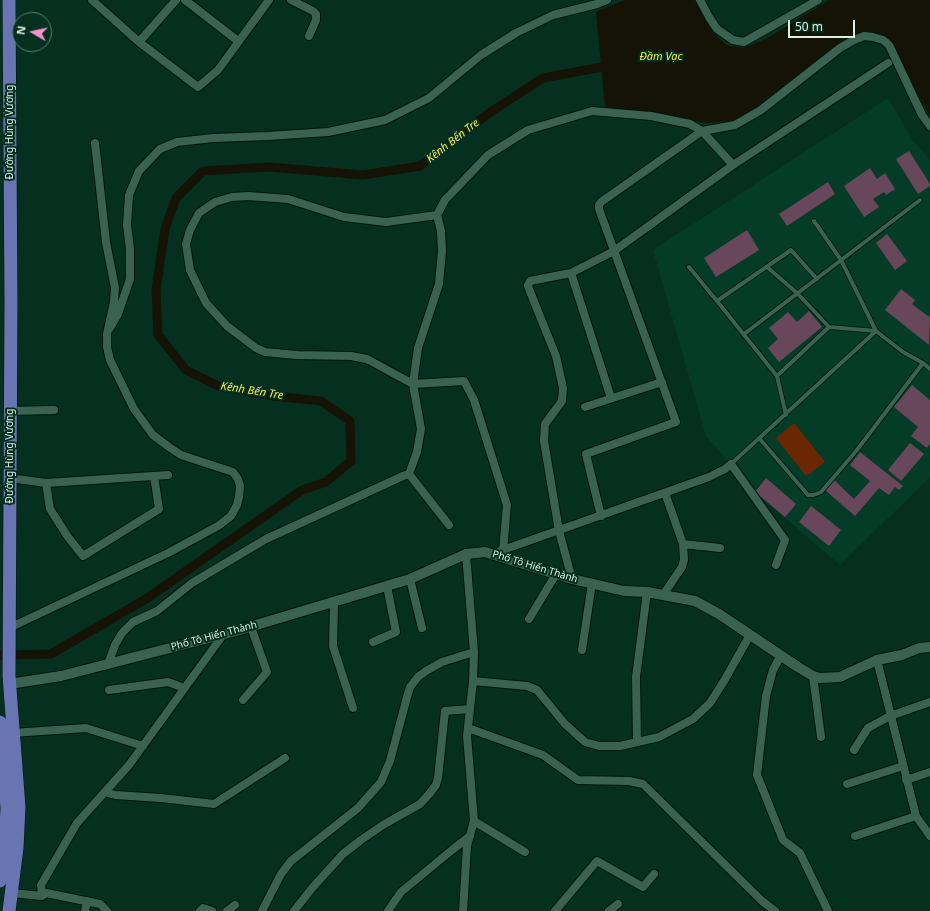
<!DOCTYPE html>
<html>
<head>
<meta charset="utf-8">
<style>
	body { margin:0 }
	#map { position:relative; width:930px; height:911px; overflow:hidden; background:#053020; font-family:"Noto Sans",sans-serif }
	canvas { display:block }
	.north { position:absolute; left:12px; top:12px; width:40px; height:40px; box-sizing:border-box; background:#053020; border:1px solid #5a7c6e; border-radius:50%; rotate:279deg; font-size:11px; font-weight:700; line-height:16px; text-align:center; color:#d9efe3 }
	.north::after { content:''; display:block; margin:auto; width:14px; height:18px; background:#f690cf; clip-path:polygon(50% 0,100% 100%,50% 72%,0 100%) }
	.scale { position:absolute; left:788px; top:20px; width:67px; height:18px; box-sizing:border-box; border:2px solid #d9efe3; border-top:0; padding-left:5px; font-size:12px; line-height:14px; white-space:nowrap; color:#d9efe3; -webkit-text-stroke:3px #053020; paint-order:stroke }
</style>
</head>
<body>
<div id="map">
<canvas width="930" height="911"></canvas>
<div class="north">N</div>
<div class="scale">50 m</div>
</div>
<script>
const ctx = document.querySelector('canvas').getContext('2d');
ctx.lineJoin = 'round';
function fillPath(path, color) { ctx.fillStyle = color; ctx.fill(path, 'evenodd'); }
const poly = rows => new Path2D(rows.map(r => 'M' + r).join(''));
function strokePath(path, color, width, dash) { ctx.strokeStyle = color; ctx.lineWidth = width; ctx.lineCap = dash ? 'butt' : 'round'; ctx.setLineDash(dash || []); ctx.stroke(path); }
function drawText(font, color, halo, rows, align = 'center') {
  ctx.font = font + ' "Noto Sans",sans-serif'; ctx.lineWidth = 4; ctx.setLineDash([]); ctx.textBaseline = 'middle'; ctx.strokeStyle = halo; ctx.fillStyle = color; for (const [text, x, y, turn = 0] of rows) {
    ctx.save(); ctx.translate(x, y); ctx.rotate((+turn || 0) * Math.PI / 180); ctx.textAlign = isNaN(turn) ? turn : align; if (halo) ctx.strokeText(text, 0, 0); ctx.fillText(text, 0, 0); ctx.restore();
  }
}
const built = poly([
	[888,98,913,141,930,160,930,477,840,565,755,492,706,436,653,250]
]);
const green = poly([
	[794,423,825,462,806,476,776,438]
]);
const water = poly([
	[625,0,694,0,711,30,726,45,743,48,766,39,829,0,930,0,930,116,888,40,880,35,867,31,841,41,756,107,735,120,708,123,605,107,596,12]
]);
const canal = poly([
	[0,655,51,654,146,599,302,490,326,482,351,461,350,421,321,401,273,396,218,386,186,370,158,335,156,290,165,229,176,198,203,171,269,167,363,175,420,166,489,113,543,78,602,67]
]);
const building = poly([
	[909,151,930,184,930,186,918,194,896,159],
	[870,168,877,179,885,173,895,189,886,195,884,192,873,199,879,207,864,217,844,186],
	[828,182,835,194,787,226,779,214],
	[747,230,759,250,716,277,704,258],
	[887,234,907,261,895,270,876,243],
	[901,289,915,300,912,304,929,317,930,315,929,345,885,310],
	[809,311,822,327,779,362,768,348,778,339,769,328,788,312,797,322],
	[912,385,930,400,930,444,927,448,911,436,918,427,894,407],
	[910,443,924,454,901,481,888,470],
	[860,452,903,486,899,490,895,487,889,495,879,488,855,516,825,490,834,480,854,499,870,481,850,465],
	[766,478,796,504,785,517,755,492],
	[811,506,841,530,829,546,799,522]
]);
const service = poly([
	[814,221,841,260,876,331],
	[689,267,717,301,777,376,786,415],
	[767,267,797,293,829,327],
	[717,301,791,250,817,279],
	[744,334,920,200],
	[777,376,829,327,876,331],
	[759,438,808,495,814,495,821,492,857,450,923,363],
	[731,464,876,331,903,352,923,363,930,369]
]);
const minor = poly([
	[92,0,139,42,198,87,218,70,269,0],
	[185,0,238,41],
	[291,0,313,11,316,14,316,20,309,36],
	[700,0,709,17,717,29,733,40,744,42,818,0],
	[139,42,176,0],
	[437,215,386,222,344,217,288,199,248,196,232,197,215,202,199,213,190,230,186,244,190,270,206,303,227,326,256,348,265,352,297,355,351,356,367,359,413,384,464,381,474,400,507,505,503,551],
	[571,273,611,398],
	[110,328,118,314,130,279,130,249,127,225,129,195,139,171,160,149,177,142,213,138,268,136,328,132,385,120,429,98,481,55,516,33,553,15,597,4,607,0],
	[585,407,662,382],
	[10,411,54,410],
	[409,474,417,452,421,429,413,384,418,348,439,284,442,251,441,231,437,215,445,200,488,155,528,130,592,111,651,116,690,124,702,131,733,165],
	[10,478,46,483,168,475],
	[46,483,50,509,68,537,83,556,159,509,154,476],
	[601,516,586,454,676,422,599,209,599,205,601,202,702,131,735,125,761,110,840,48,854,40,864,36,873,37,883,40,889,45,922,115,930,126],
	[683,544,720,548],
	[500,551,709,477,725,469,731,464,785,540,776,565],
	[410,579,422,628],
	[572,579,559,531,544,441,545,424,562,401,563,388,556,356,529,289,528,285,530,281,571,273,614,251,733,165,888,63],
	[663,595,682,567,684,560,683,544,665,493],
	[334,602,333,646,353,708],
	[529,619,556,574],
	[9,628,168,553,218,526,231,516,237,505,239,497,240,486,238,479,233,472,181,455,169,447,153,435,134,409,110,360,107,347,107,334,114,302,115,288,106,242,95,143],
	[373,642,396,632,387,586],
	[582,650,592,583],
	[781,655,773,670,766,696,757,775,783,840,800,853,828,911],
	[877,660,916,816,930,836],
	[108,664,115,645,122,633,133,622,157,611,192,583,266,539,403,476,409,474,449,525],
	[813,676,821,737],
	[473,681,527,686,537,690,565,724,585,742,599,746,620,746,659,737,693,719,710,703,724,681,750,635],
	[109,690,168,682,184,688],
	[243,700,267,672,251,627],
	[468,728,543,755,578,780,629,781,643,784,762,901,775,911],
	[12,733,86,728,143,746],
	[637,742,636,677,647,592],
	[854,750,868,728,890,716,930,702],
	[906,780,930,772],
	[847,784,903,766],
	[105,792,115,795,161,798,214,804,285,758],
	[474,821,525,852],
	[855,836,916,816],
	[11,893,42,896,46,893,100,904,107,911],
	[42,896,41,885,77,823,129,765,223,635],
	[85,911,87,901],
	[200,911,203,908,212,911],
	[227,911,235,905],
	[262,911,281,874,291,861,358,808,381,782,390,761,407,697,410,687,418,677,426,671,442,662,474,652],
	[294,911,313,887,343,854,361,840,383,825,420,804,430,793,436,785,438,778,445,711,470,709],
	[388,911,401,892,452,850,470,836],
	[463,911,467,846,474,821,467,736,473,681,474,652,466,554],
	[555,911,597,861,643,887,654,874],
	[609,911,618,904]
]);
const tertiary = poly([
	[9,684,61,676,236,631,410,579,466,554,485,552,572,579,624,591,647,592,695,601,719,614,798,667,813,676,820,678,840,677,877,660,902,655,919,648,930,647]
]);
const primary = poly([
	[0,722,7,808,5,846,0,881],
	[9,911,17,848,19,807,9,676,11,302,9,0]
]);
const streetNames = [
	["Đường Hùng Vương",10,132,-90],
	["Đường Hùng Vương",10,456,-90],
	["Phố Tô Hiến Thành",535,567,17],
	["Phố Tô Hiến Thành",214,636,-15]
];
const waterNames = [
	["Đầm Vạc",661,57],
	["Kênh Bến Tre",453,141,-38],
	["Kênh Bến Tre",252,391,9]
];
fillPath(built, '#053c28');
fillPath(green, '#6a2702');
fillPath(water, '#141305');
strokePath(canal, '#141305', 9);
fillPath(building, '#69475b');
strokePath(service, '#00160b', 5.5);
strokePath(minor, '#00160b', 10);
strokePath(tertiary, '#00160b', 12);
strokePath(primary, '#00160b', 14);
strokePath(service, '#3a6250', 4);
strokePath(minor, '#3a6250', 8);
strokePath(tertiary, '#3a6250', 10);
strokePath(primary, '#6975b2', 13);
drawText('10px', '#d9efe3', '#053020', streetNames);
drawText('italic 11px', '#f7e853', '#053020', waterNames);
</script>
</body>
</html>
